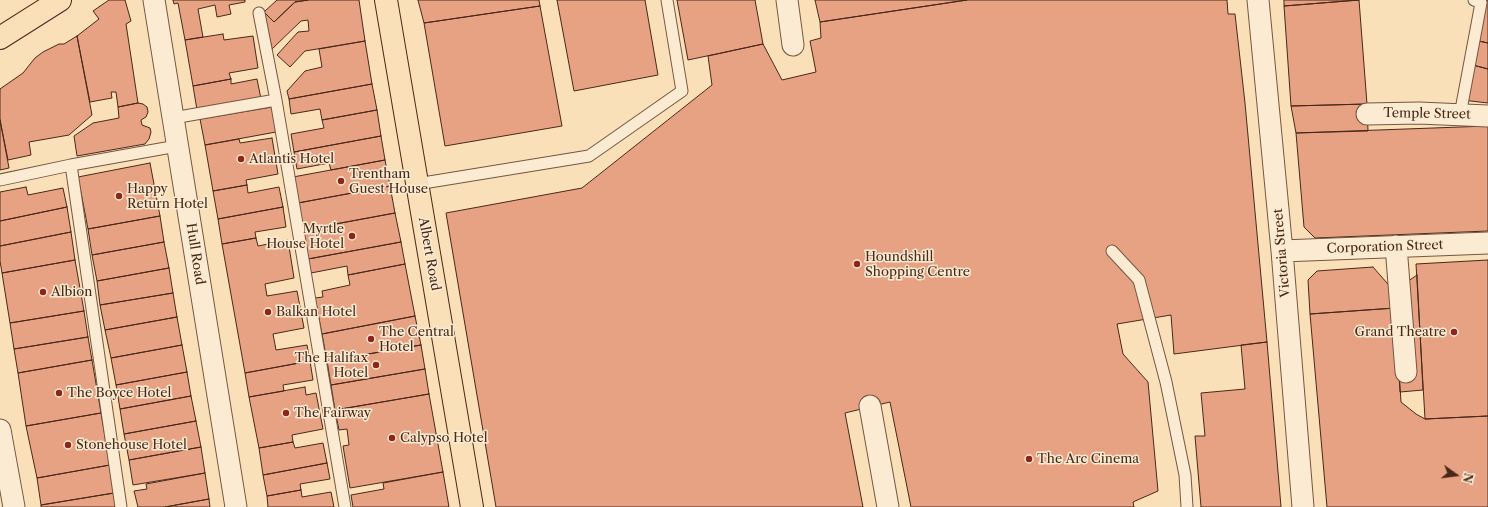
<!DOCTYPE html>
<html>
<head>
<meta charset="utf-8">
<style>
	body { margin:0 }
	#map { position:relative; width:1488px; height:507px; overflow:hidden; background:#f9e0b9; font-family:"Libre Caslon Text",serif }
	canvas { display:block }
	.north { position:absolute; left:1436px; top:455px; width:40px; height:40px; -webkit-text-stroke:3px #fbebd2; paint-order:stroke; rotate:104deg; font-size:11px; font-weight:700; line-height:16px; text-align:center; color:#4a2819 }
	.north::after { content:''; display:block; margin:auto; width:14px; height:18px; background:#4a2819; clip-path:polygon(50% 0,100% 100%,50% 72%,0 100%) }
</style>
</head>
<body>
<div id="map">
<canvas width="1488" height="507"></canvas>
<div class="north">N</div>
</div>
<script>
const ctx = document.querySelector('canvas').getContext('2d');
ctx.lineJoin = 'round';
function fillPath(path, color) { ctx.fillStyle = color; ctx.fill(path, 'evenodd'); }
const poly = rows => new Path2D(rows.map(r => 'M' + r).join(''));
function strokePath(path, color, width, dash) { ctx.strokeStyle = color; ctx.lineWidth = width; ctx.lineCap = dash ? 'butt' : 'round'; ctx.setLineDash(dash || []); ctx.stroke(path); }
function drawText(font, color, halo, rows, align = 'center') {
  ctx.font = font + ' "Libre Caslon Text",serif'; ctx.lineWidth = 3; ctx.setLineDash([]); ctx.textBaseline = 'middle'; ctx.strokeStyle = halo; ctx.fillStyle = color; for (const [text, x, y, turn = 0] of rows) {
    ctx.save(); ctx.translate(x, y); ctx.rotate((+turn || 0) * Math.PI / 180); ctx.textAlign = isNaN(turn) ? turn : align; if (halo) ctx.strokeText(text, 0, 0); ctx.fillText(text, 0, 0); ctx.restore();
  }
}
const building = poly([
	[109,0,125,0,131,21,126,24,138,103,118,107,116,92,111,92,112,98,90,102,77,36,99,19,93,11,109,0],
	[173,0,245,0,245,2,229,5,231,14,217,17,215,5,198,9,203,37,185,40,178,3,174,4,173,0],
	[277,0,308,0,295,2,274,22,264,12,277,0],
	[308,0,359,0,365,41,305,51,290,67,277,55,298,32,309,31,308,20,301,21,272,49,264,12,274,22,295,2,308,0],
	[418,0,539,0,540,6,424,23,418,0],
	[557,0,645,0,658,75,574,91,557,0],
	[677,0,755,0,763,44,688,60,677,0],
	[815,0,967,0,820,22,815,0],
	[967,0,1227,0,1228,14,1235,14,1245,103,1267,342,1174,354,1171,315,1117,324,1123,354,1148,382,1158,491,1133,502,1134,507,911,507,890,402,845,413,863,507,496,507,446,213,582,188,712,85,708,56,763,44,782,80,816,72,810,41,821,38,820,22,967,0],
	[1284,0,1359,0,1284,6,1284,0],
	[1359,0,1367,104,1291,106,1284,6,1359,0],
	[1485,0,1488,0,1488,43,1474,40,1485,0],
	[540,6,562,126,445,146,424,23,540,6],
	[223,34,224,40,253,36,258,68,229,73,231,79,193,86,185,40,223,34],
	[77,36,92,115,69,135,29,142,31,155,8,160,0,120,0,89,23,73,35,58,43,52,59,44,64,44,77,36],
	[1474,40,1488,43,1488,69,1469,64,1474,40],
	[365,41,372,84,289,99,287,91,305,71,322,67,319,49,365,41],
	[1469,64,1488,69,1488,103,1462,100,1469,64],
	[231,79,231,84,257,79,261,99,197,110,193,86,231,79],
	[372,84,377,110,322,120,320,109,291,114,289,99,372,84],
	[138,103,143,104,147,107,148,112,146,117,141,120,142,125,150,128,151,132,149,139,145,144,77,156,74,136,93,123,119,118,118,107,138,103],
	[1367,104,1368,131,1296,133,1291,106,1367,104],
	[272,107,276,132,205,145,200,119,272,107],
	[377,110,381,136,294,152,291,134,324,128,322,120,377,110],
	[0,120,9,168,0,170,0,120],
	[1488,126,1488,231,1315,238,1304,227,1296,133,1488,126],
	[381,136,385,160,331,170,329,163,297,169,294,152,381,136],
	[272,138,278,174,246,180,247,185,213,191,205,145,239,139,240,143,272,138],
	[385,160,390,186,298,203,293,177,385,160],
	[150,163,160,216,88,229,78,177,150,163],
	[247,185,248,193,279,187,283,207,218,219,213,191,247,185],
	[390,186,395,213,303,230,298,203,390,186],
	[26,187,28,195,63,188,67,207,0,221,0,192,26,187],
	[67,207,71,232,0,246,0,221,67,207],
	[283,207,286,227,255,232,256,238,222,244,218,219,283,207],
	[395,213,401,242,308,259,303,230,395,213],
	[160,216,164,242,92,255,88,229,160,216],
	[71,232,75,260,2,273,0,261,0,246,71,232],
	[256,238,258,246,288,240,294,278,265,284,267,296,297,291,304,328,273,334,276,350,307,345,310,361,245,373,222,244,256,238],
	[164,242,169,268,97,281,92,255,164,242],
	[401,242,405,264,348,275,347,266,311,273,308,259,401,242],
	[75,260,84,311,10,323,2,273,75,260],
	[1488,260,1488,416,1425,419,1416,264,1488,260],
	[405,264,415,316,322,334,315,298,323,297,322,291,350,285,348,275,405,264],
	[1373,267,1394,291,1395,308,1310,314,1308,280,1317,271,1373,267],
	[169,268,173,293,100,305,97,281,169,268],
	[1417,275,1423,390,1400,392,1394,291,1417,275],
	[173,293,177,317,105,330,100,305,173,293],
	[1395,308,1401,402,1416,414,1425,419,1488,416,1488,507,1327,507,1310,314,1395,308],
	[84,311,88,337,14,349,10,323,84,311],
	[415,316,421,345,327,361,322,334,415,316],
	[177,317,182,345,111,358,105,330,177,317],
	[88,337,92,360,18,373,14,349,88,337],
	[1267,342,1281,507,1201,507,1195,436,1205,436,1201,393,1245,389,1241,345,1267,342],
	[182,345,187,372,116,385,111,358,182,345],
	[421,345,425,369,331,385,327,361,421,345],
	[92,360,101,413,26,426,18,373,92,360],
	[310,361,313,380,283,385,284,391,249,397,245,373,310,361],
	[425,369,429,394,335,410,331,385,425,369],
	[187,372,191,396,120,409,116,385,187,372],
	[305,387,306,395,316,393,323,429,292,435,293,442,259,448,249,397,305,387],
	[429,394,443,472,350,488,343,446,349,445,347,429,339,430,335,410,429,394],
	[191,396,196,421,124,434,120,409,191,396],
	[101,413,110,465,37,478,26,426,101,413],
	[196,421,201,447,129,460,124,434,196,421],
	[293,442,295,448,323,443,327,463,263,475,259,448,293,442],
	[201,447,205,473,133,485,129,460,201,447],
	[327,463,330,479,300,484,301,490,267,496,263,475,327,463],
	[110,465,114,493,41,505,37,478,110,465],
	[443,472,449,507,353,507,351,495,384,489,383,483,443,472],
	[205,473,209,499,165,507,138,507,134,491,147,489,146,484,205,473],
	[301,490,302,497,331,492,334,507,268,507,267,496,301,490],
	[114,493,116,507,41,507,41,505,114,493],
	[209,499,210,507,165,507,209,499]
]);
const lane = poly([
	[259,13,276,100,345,507],
	[1460,115,1481,3,1474,0],
	[173,118,276,100],
	[71,165,121,507],
	[0,180,71,165,177,146],
	[417,184,589,156,682,91,667,0],
	[1112,251,1139,280,1166,382,1185,475,1187,507]
]);
const street = poly([
	[154,0,236,507],
	[787,0,793,45],
	[1258,0,1282,251,1303,507],
	[1367,114,1419,113,1488,116],
	[1396,246,1406,372],
	[1282,251,1488,243],
	[870,406,888,507],
	[0,430,14,507]
]);
const primary = poly([
	[386,0,472,507],
	[0,38,60,0]
]);
const markers = [
	[241,159,4,"#8f2418"],
	[341,181,4,"#8f2418"],
	[119,196,4,"#8f2418"],
	[352,236,4,"#8f2418"],
	[857,264,4,"#8f2418"],
	[43,292,4,"#8f2418"],
	[268,312,4,"#8f2418"],
	[1454,332,4,"#8f2418"],
	[371,339,4,"#8f2418"],
	[376,365,4,"#8f2418"],
	[59,393,4,"#8f2418"],
	[286,413,4,"#8f2418"],
	[392,438,4,"#8f2418"],
	[68,445,4,"#8f2418"],
	[1029,459,4,"#8f2418"]
];
const streetNames = [
	["Temple Street",1427,114,1],
	["Corporation Street",1385,247,-2],
	["Victoria Street",1282,253,-95],
	["Hull Road",195,254,81],
	["Albert Road",429,254,80]
];
const poiNames = [
	["Atlantis Hotel",249,159],
	["Trentham",349,174],
	["Guest House",349,189],
	["Happy",127,189],
	["Return Hotel",127,204],
	["Myrtle",344,229,"right"],
	["House Hotel",344,244,"right"],
	["Houndshill",865,257],
	["Shopping Centre",865,272],
	["Albion",51,292],
	["Balkan Hotel",276,312],
	["The Central",379,332],
	["Hotel",379,347],
	["Grand Theatre",1446,332,"right"],
	["The Halifax",368,358,"right"],
	["Hotel",368,373,"right"],
	["The Boyce Hotel",67,393],
	["The Fairway",294,413],
	["Calypso Hotel",400,438],
	["Stonehouse Hotel",76,445],
	["The Arc Cinema",1037,459]
];
fillPath(building, '#e7a284');
strokePath(building, '#4a2819', 1);
strokePath(lane, '#765641', 13);
strokePath(street, '#765641', 23);
strokePath(primary, '#4a2819', 24);
strokePath(lane, '#fbebd2', 11);
strokePath(street, '#fbebd2', 21);
strokePath(primary, '#f9e0b9', 22);
for (const [x, y, r, color] of markers) { const dot = new Path2D(); dot.arc(x, y, r, 0, 2 * Math.PI); ctx.fillStyle = color; ctx.fill(dot); strokePath(dot, '#fbebd2', 1.5); }
drawText('13px', '#4a2819', '#fbebd2', streetNames);
drawText('13px', '#4a2819', '#fbebd2', poiNames, 'left');
</script>
</body>
</html>
